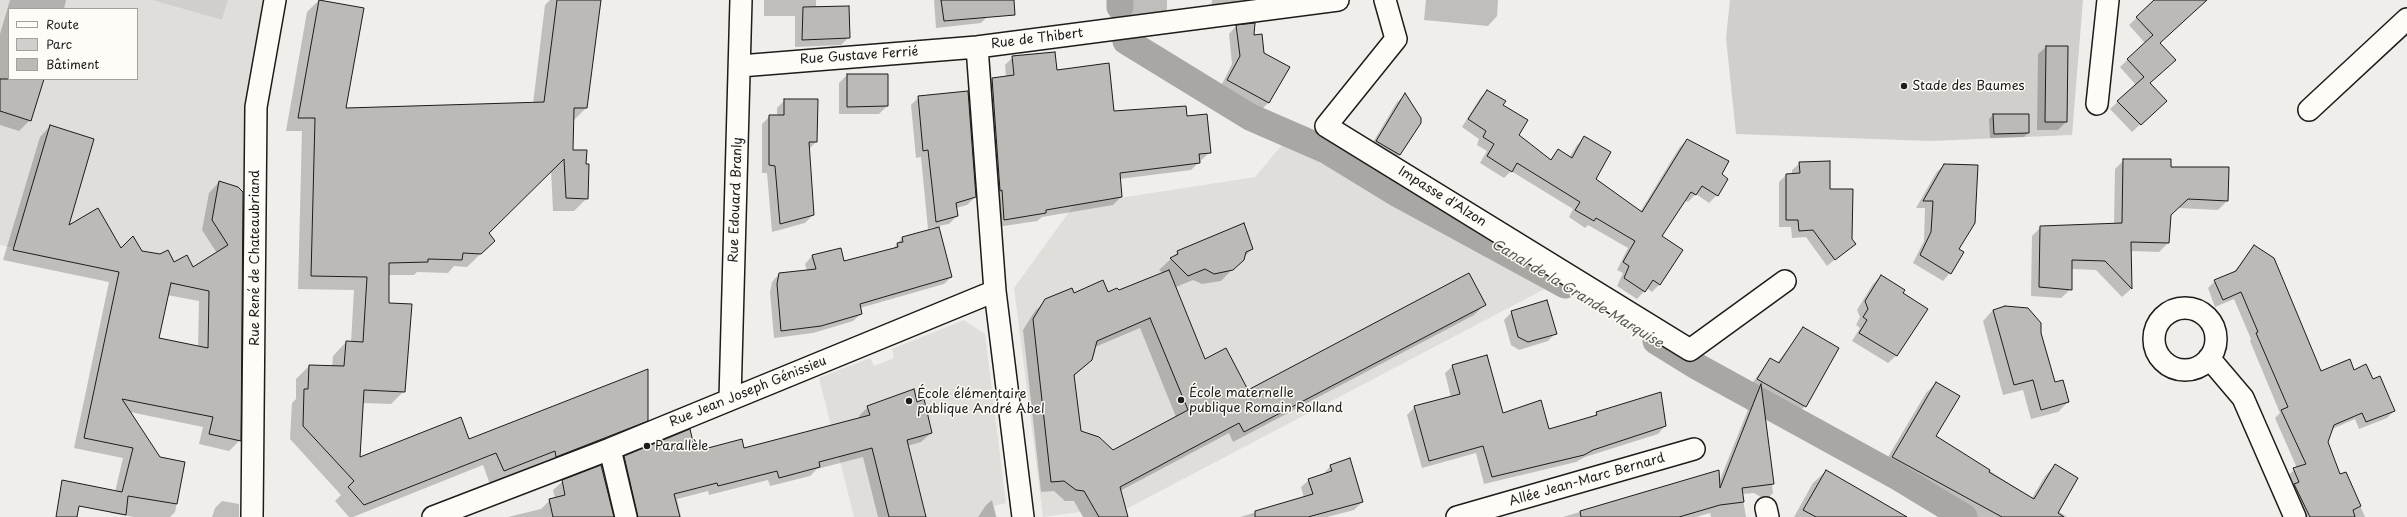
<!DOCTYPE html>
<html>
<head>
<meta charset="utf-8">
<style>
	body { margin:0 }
	#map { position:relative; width:2407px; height:517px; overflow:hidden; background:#f0eeea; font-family:"Playpen Sans",sans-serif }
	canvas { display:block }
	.legend { position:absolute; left:8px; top:8px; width:130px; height:72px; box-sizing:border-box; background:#fdfcf7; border:1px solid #a3a29f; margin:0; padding:5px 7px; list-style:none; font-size:12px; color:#1c1c1c }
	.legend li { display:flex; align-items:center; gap:8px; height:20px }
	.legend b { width:20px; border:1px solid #a3a29f }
</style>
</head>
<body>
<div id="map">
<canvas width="2407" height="517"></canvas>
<ul class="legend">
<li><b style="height:5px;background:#fdfcf7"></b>Route</li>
<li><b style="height:11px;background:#d0cfcc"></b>Parc</li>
<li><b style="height:11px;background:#bbbab6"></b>Bâtiment</li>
</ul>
</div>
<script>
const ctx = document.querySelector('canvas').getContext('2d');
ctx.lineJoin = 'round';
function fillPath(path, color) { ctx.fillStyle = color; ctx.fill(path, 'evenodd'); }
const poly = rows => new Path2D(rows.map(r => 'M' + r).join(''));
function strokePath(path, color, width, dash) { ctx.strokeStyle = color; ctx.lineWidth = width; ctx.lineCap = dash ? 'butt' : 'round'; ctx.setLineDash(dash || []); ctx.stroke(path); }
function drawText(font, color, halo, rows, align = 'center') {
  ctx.font = font + ' "Playpen Sans",sans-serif'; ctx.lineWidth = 3; ctx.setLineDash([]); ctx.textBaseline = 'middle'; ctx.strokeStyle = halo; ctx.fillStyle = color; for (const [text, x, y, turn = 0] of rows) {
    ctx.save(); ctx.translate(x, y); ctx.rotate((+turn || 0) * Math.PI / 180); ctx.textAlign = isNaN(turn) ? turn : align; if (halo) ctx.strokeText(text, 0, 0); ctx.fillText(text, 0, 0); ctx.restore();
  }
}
const built = poly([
	[0,0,152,0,222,20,228,0,275,0,246,299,0,245],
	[9,9,137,9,137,79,9,79],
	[1287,139,1554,284,1111,517,1083,517,1080,512,1043,517,1014,288,1074,205,1255,177],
	[964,320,985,334,1006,503,994,506,997,517,854,517,819,378,870,358,874,366,894,358,892,349]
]);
const green = poly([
	[152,0,228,0,222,20],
	[1730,0,2083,0,2072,135,1930,141,1736,134,1726,38]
]);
const shadow = poly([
	[10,0,66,0,64,9,9,9,9,79,43,79,30,120,19,131,0,125,0,34],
	[319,0,363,8,344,109,533,104,545,5,550,0,600,0,586,108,573,121,572,151,585,165,587,198,574,211,553,211,551,170,488,233,494,241,467,267,454,266,448,273,417,272,414,275,388,275,388,304,404,391,391,404,362,403,359,459,468,440,647,420,633,434,543,469,542,463,490,484,483,465,353,517,349,517,335,501,341,495,290,439,292,403,296,399,296,379,309,366,332,367,333,356,346,342,351,342,354,290,298,289,302,131,286,131,307,12],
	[764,0,816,0,816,7,849,37,841,45,795,47,795,16,764,16],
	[934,0,987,0,989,15,981,23,936,28],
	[1121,0,1167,0,1167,9,1159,17,1118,20],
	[1212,0,1281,0,1211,11],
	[1426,0,1498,0,1497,16,1488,26,1424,20],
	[2156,0,2207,0,2159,44,2149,84,2157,109,2132,132,2110,109,2136,85,2120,67,2145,43,2129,25],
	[1236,26,1253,36,1263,54,1289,68,1268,103,1261,110,1220,88,1232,64,1229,34],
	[2046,47,2066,122,2058,130,2037,130,2038,54],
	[1013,57,1056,71,1113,112,1186,117,1210,152,1191,170,1119,179,1121,197,1113,205,1042,217,1037,221,997,227,985,87,993,79,1006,77,1005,65],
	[847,75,887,106,879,114,839,114,839,83],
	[1487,91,1502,106,1518,136,1550,160,1558,151,1569,158,1577,145,1584,138,1594,180,1640,212,1679,148,1687,140,1720,174,1717,195,1709,203,1696,194,1688,202,1684,200,1661,236,1660,284,1652,292,1647,288,1637,299,1617,286,1623,273,1617,270,1628,248,1588,225,1585,228,1569,217,1573,209,1511,171,1504,178,1480,163,1487,151,1477,145,1479,139,1462,127,1480,98],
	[1405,95,1420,123,1399,155,1392,162,1369,149,1397,102],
	[919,97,975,197,967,205,956,208,957,216,949,224,938,226,951,277,944,284,860,308,861,314,853,321,813,333,774,338,770,292,772,282,779,274,807,271,805,264,812,256,840,249,843,262,892,250,902,238,935,229,934,227,928,229,921,157,916,158,911,105],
	[785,100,816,142,808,150,813,215,805,223,772,232,767,173,762,173,762,124,770,116,777,116,777,108],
	[1993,115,2028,133,2024,137,1990,138,1989,119],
	[50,126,67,227,121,250,141,251,193,268,217,253,202,230,209,193,219,182,238,188,240,440,229,451,199,444,203,427,130,412,159,458,184,463,175,512,170,517,134,517,110,513,123,458,74,448,109,282,3,260,40,137],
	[167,295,199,301,198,347,158,339],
	[2124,160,2170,168,2227,201,2218,210,2178,208,2169,216,2168,243,2159,252,2130,251,2131,289,2122,297,2096,270,2071,269,2071,289,2061,298,2031,296,2032,236,2041,227,2114,224,2115,169],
	[1800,163,1829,190,1854,244,1827,266,1806,237,1792,238,1791,227,1779,227,1779,182,1786,175,1792,174,1792,170],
	[1944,165,1958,250,1950,273,1943,281,1913,263,1924,241,1925,208,1916,208,1936,173],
	[2254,246,2320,373,2354,371,2372,380,2394,411,2387,418,2359,429,2355,419,2332,429,2327,442,2340,476,2346,473,2365,517,2299,517,2287,476,2297,468,2275,418,2280,413,2250,341,2251,339,2234,299,2215,307,2208,288,2215,281,2233,273],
	[1252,249,1221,281,1202,284,1193,280,1176,287,1173,283,1204,360,1248,391,1484,305,1474,315,1233,442,1229,433,1120,491,1127,517,1083,517,1074,501,1065,501,1054,491,1041,492,1023,330,1035,311,1046,300,1073,294,1118,292,1163,273,1159,270,1178,252],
	[1140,328,1176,417,1113,451,1080,431,1073,377,1087,364,1094,355,1095,347],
	[1881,276,1902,293,1926,309,1896,356,1888,363,1852,341,1860,328,1856,325,1860,317,1857,310,1873,284],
	[1993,310,2040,334,2054,383,2068,402,2058,412,2031,419,2023,390,2003,395,1983,321],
	[1512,312,1556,333,1548,341,1519,350,1511,345,1504,320],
	[1803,329,1838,348,1805,406,1797,414,1761,393,1773,493,1766,500,1754,493,1742,494,1746,517,1711,517,1710,513,1696,517,1563,517,1718,471,1719,482,1756,390,1750,386,1770,359,1777,363],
	[1453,366,1502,414,1548,430,1592,418,1597,413,1665,426,1658,434,1585,457,1576,462,1484,484,1476,453,1422,468,1407,415,1415,407,1451,397,1445,373],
	[1936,383,1935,436,2032,498,2045,476,2055,465,2058,511,2067,517,1974,517,1882,467,1926,393],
	[916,403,931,433,921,442,907,446,925,517,878,517,863,457,817,469,810,476,770,486,768,480,709,495,708,491,677,499,681,517,627,517,615,466,625,457,694,447,744,449,859,419,859,416,868,407],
	[1331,465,1362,502,1354,510,1327,517,1240,517,1304,498,1301,487,1309,480,1323,475],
	[1826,471,1905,517,1794,517,1813,483],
	[563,481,613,517,508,517,541,509,550,500,555,498,553,490],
	[992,500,996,517,978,517,986,505],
	[222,501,239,504,239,517,212,517,215,508]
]);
const canal = poly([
	[1120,7,1120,0],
	[1126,41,1250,117,1326,150,1398,194,1565,285],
	[1656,341,1698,367,1898,477,1964,517]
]);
const building = poly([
	[319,0,364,8,346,108,544,102,557,0,601,0,587,108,574,108,573,150,587,150,586,164,589,164,588,199,566,198,564,159,489,233,495,241,481,254,463,253,462,260,428,259,428,262,389,263,389,303,412,304,405,392,364,390,360,457,461,417,469,439,648,369,648,421,556,457,555,451,504,471,496,453,364,505,348,487,354,481,303,426,304,389,308,389,309,365,344,366,346,341,363,342,367,277,311,276,315,118,298,118,319,0],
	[941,0,1014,0,1015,15,944,21,941,0],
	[2154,0,2207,0,2160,43,2176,60,2150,83,2167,101,2141,125,2117,101,2144,77,2127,59,2153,35,2136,17,2154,0],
	[849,6,850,38,802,40,803,7,849,6],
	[1255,23,1254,35,1262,34,1264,53,1290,67,1269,103,1227,80,1240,56,1236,25,1255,23],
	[2046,46,2068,46,2067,122,2045,122,2046,46],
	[1055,52,1057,70,1109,63,1114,111,1186,106,1187,116,1207,114,1211,153,1199,154,1200,163,1120,173,1122,197,1046,210,1046,213,1004,220,1002,190,1000,191,992,78,1014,75,1012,56,1055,52],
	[847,74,888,74,888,106,847,107,847,74],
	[0,79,44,79,31,121,0,111,0,79],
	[1487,90,1506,101,1503,105,1528,120,1519,135,1551,160,1558,149,1572,158,1584,136,1611,152,1596,179,1642,212,1687,139,1729,161,1722,174,1728,179,1718,196,1702,186,1696,195,1691,192,1662,236,1683,250,1660,285,1653,280,1645,292,1624,278,1629,266,1623,262,1635,241,1596,218,1594,221,1575,210,1580,202,1517,163,1512,172,1487,156,1494,144,1483,137,1486,131,1468,119,1487,90],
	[968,91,976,197,956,203,958,216,936,222,928,150,923,151,918,96,968,91],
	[1405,93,1421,118,1421,123,1400,155,1376,141,1405,93],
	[784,99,818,99,817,142,809,142,814,215,780,224,775,166,769,165,769,115,784,115,784,99],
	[1993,114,2029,114,2029,133,1994,134,1993,114],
	[50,125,94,139,69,225,98,208,121,248,133,236,142,251,160,254,168,250,174,262,187,255,193,267,228,245,212,220,219,181,238,187,243,192,241,441,209,434,213,417,122,399,160,457,185,462,177,504,128,496,126,515,79,506,77,517,56,517,62,480,122,492,133,448,84,438,119,272,13,250,50,125],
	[171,283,209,291,208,348,159,338,171,283],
	[2123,159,2171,159,2171,167,2229,167,2228,201,2188,199,2171,215,2169,243,2131,242,2132,289,2105,261,2072,260,2072,290,2039,287,2040,226,2122,223,2123,159],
	[1830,161,1830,189,1853,189,1852,239,1856,244,1835,260,1813,230,1799,231,1798,220,1786,220,1786,174,1800,173,1799,162,1830,161],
	[1944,164,1978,165,1975,223,1959,249,1964,252,1951,274,1920,255,1931,232,1933,201,1923,201,1944,164],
	[1244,223,1253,249,1246,252,1244,260,1233,270,1214,274,1205,269,1188,276,1170,258,1178,254,1177,251,1244,223],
	[939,227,952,277,860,304,862,314,821,326,781,331,777,284,779,273,816,269,812,255,841,248,844,261,898,247,897,243,903,242,902,237,939,227],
	[2254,245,2274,258,2321,371,2350,359,2354,370,2366,364,2373,379,2380,376,2395,411,2366,422,2362,413,2334,425,2328,442,2340,474,2346,472,2361,506,2353,510,2355,517,2310,517,2294,484,2299,482,2293,468,2306,464,2281,410,2288,407,2256,333,2258,332,2241,292,2223,300,2214,280,2236,271,2254,245],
	[1169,270,1205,359,1226,348,1248,390,1469,273,1486,305,1244,432,1239,423,1120,487,1128,517,1099,517,1084,491,1076,490,1064,481,1051,482,1033,319,1045,299,1072,288,1074,293,1103,280,1108,292,1117,288,1119,290,1169,270],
	[1150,318,1188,410,1113,450,1099,437,1081,431,1074,375,1092,360,1097,341,1150,318],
	[1881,275,1905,290,1903,293,1928,309,1897,356,1859,333,1867,320,1863,317,1868,309,1865,301,1881,275],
	[1547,300,1557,334,1528,342,1518,337,1511,311,1547,300],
	[2005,306,2028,308,2041,323,2041,333,2055,382,2063,380,2069,402,2041,410,2033,380,2014,385,1993,310,2005,306],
	[1803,327,1839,348,1806,407,1757,379,1770,358,1779,363,1803,327],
	[1487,355,1503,413,1541,400,1549,429,1597,415,1596,412,1661,392,1666,426,1593,450,1584,455,1492,477,1483,446,1429,461,1414,406,1460,394,1452,365,1487,355],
	[1936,382,1960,396,1936,436,1990,470,1989,472,2034,499,2055,464,2078,478,2058,513,2064,517,2002,517,1892,457,1936,382],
	[1761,384,1774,484,1742,488,1744,502,1720,505,1679,517,1581,517,1580,511,1719,470,1720,488,1761,384],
	[914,389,917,402,924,399,932,433,907,440,926,517,889,517,872,448,819,462,820,467,779,478,777,471,718,486,717,483,674,494,680,517,638,517,624,456,690,429,694,446,707,443,708,448,742,439,744,448,870,415,867,406,914,389],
	[1350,458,1363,502,1308,517,1255,517,1255,511,1313,494,1308,479,1332,471,1330,465,1350,458],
	[601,465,614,517,553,517,549,499,565,495,562,480,601,465],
	[1826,470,1871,496,1907,517,1816,517,1803,510,1826,470]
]);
const minor = poly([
	[1385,0,1396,39,1326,126,1690,350,1785,281],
	[977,47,995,291,1023,517],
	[740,66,977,47,1338,0],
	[2097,104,2108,0],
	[2309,110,2407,19],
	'2154 339a31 31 0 1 1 62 0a31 31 0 1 1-62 0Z',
	[2209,358,2243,398,2295,517],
	[730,399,741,0],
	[610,449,626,517],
	[1766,508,1768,517],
	[252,517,256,107,275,0],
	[433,517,610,449,995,291],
	[1457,517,1694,449]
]);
const markers = [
	[1904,86,4,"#1c1c1c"],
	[1181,400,4,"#1c1c1c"],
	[909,401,4,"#1c1c1c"],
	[647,446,4,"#1c1c1c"]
];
const streetNames = [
	["Rue de Thibert",1037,39,-7],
	["Rue Gustave Ferrié",859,56,-4],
	["Impasse d'Alzon",1442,197,32],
	["Rue Edouard Branly",736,200,-88],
	["Rue René de Chateaubriand",255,258,-90],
	["Rue Jean Joseph Génissieu",748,392,-22],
	["Allée Jean-Marc Bernard",1587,480,-16]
];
const poiNames = [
	["Stade des Baumes",1912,86],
	["École maternelle",1189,393],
	["publique Romain Rolland",1189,408],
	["École élémentaire",917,394],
	["publique André Abel",917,409],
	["Parallèle",655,446]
];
const waterNames = [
	["Canal de la Grande Marquise",1577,294,31]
];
fillPath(built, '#e0deda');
fillPath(green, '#d0cfcc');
fillPath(shadow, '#0003');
strokePath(canal, '#a8a7a3', 27);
fillPath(building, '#bbbab6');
strokePath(building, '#1c1c1c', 1);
strokePath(minor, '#1c1c1c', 24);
strokePath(minor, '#fdfcf7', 21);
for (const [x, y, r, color] of markers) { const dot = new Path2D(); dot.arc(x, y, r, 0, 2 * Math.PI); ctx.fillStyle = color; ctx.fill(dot); strokePath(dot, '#fdfcf7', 1.5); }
drawText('13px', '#1c1c1c', '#fdfcf7', streetNames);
drawText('13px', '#1c1c1c', '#fdfcf7', poiNames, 'left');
drawText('italic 14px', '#5b5b59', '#fdfcf7', waterNames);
</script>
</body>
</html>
